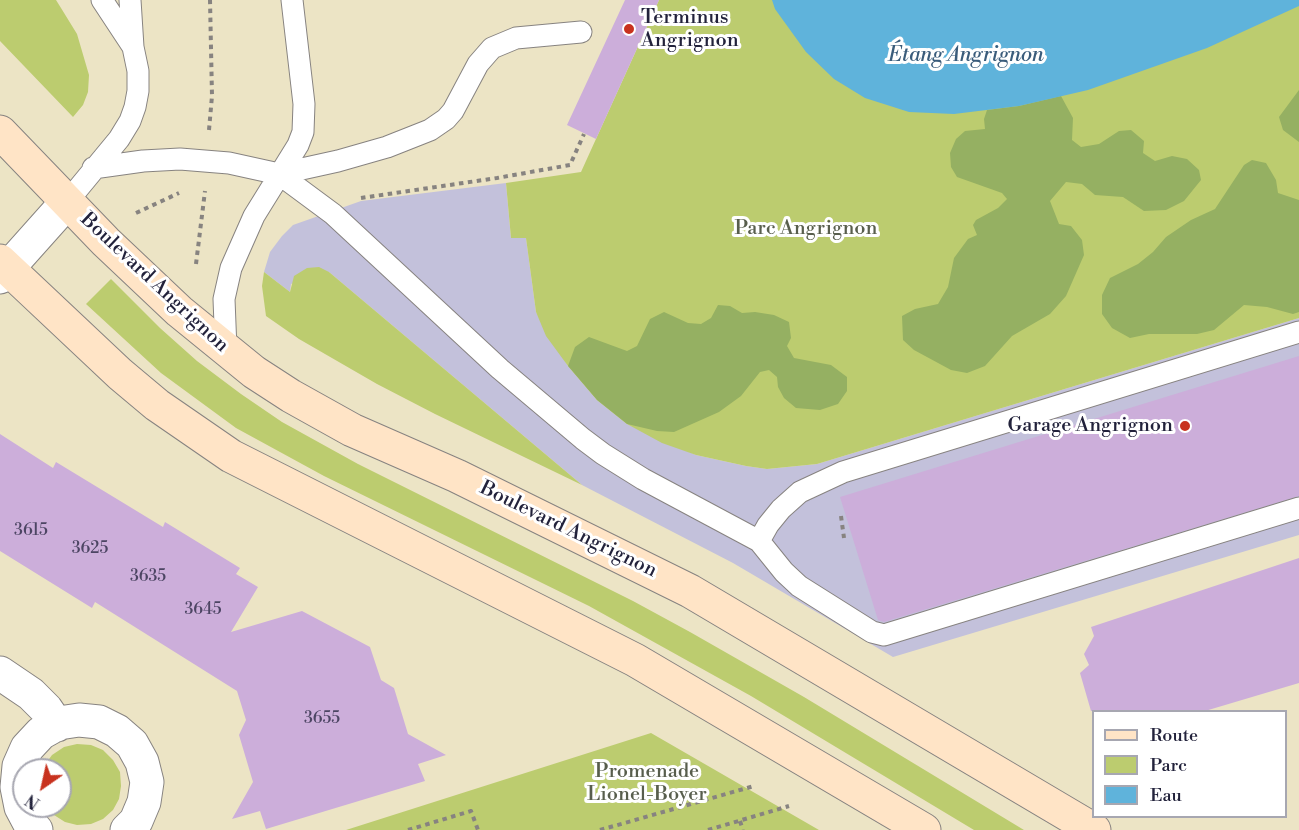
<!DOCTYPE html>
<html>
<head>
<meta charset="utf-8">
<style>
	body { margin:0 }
	#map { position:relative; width:1299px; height:830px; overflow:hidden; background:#ece4c5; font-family:"Libre Bodoni",serif }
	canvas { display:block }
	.legend { position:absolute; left:1092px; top:710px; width:195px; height:108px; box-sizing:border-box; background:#fff; border:2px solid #a7a7b1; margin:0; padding:8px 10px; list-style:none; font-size:18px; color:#22223b }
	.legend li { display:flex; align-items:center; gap:12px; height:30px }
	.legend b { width:30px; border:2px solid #a7a7b1 }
	.north { position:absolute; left:12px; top:758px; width:60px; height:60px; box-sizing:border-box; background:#fff; border:2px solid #a7a7b1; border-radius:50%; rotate:214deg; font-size:16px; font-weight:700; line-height:24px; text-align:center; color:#22223b }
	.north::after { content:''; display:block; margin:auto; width:21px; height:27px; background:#c8321e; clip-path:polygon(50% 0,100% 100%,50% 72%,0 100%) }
</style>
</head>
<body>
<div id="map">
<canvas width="1299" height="830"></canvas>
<ul class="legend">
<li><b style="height:8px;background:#ffe4c6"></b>Route</li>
<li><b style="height:16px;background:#bccc6f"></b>Parc</li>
<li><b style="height:16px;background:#5fb3db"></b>Eau</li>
</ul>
<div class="north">N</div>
</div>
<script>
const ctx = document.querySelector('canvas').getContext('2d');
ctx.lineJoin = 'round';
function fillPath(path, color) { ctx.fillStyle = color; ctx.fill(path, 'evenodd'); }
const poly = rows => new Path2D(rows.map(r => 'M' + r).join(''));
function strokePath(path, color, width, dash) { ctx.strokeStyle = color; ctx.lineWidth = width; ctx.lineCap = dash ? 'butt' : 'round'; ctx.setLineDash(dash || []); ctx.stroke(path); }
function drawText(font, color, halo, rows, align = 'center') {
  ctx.font = font + ' "Libre Bodoni",serif'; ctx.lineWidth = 6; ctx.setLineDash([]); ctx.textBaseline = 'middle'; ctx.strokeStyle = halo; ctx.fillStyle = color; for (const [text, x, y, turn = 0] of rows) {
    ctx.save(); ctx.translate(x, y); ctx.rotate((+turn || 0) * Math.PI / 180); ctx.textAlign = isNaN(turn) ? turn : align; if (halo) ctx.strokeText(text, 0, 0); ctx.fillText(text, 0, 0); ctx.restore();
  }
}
const industrial = poly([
	[506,183,511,238,526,238,536,312,568,366,597,400,627,424,696,455,746,466,767,469,817,464,1299,318,1299,535,893,657,733,563,582,485,329,272,291,284,290,292,264,272,270,252,282,236,293,225,361,201]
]);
const green = poly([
	[0,0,56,0,61,8,77,34,89,75,88,92,83,105,73,117,0,41],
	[659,0,1299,0,1299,318,817,464,767,469,746,466,696,455,662,443,627,424,597,400,568,366,546,336,536,312,526,238,511,238,506,183,581,172],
	[319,267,329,272,582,485,435,414,377,384,299,339,266,316,262,286,264,272,290,292,294,276,307,268],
	[111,279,160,328,197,361,241,394,282,422,358,464,633,601,690,632,804,697,1024,830,974,830,751,696,589,606,324,476,236,428,161,373,86,304],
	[651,733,819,830,346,830],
	[77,744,91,745,103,750,113,760,120,772,121,786,119,799,113,810,103,819,91,824,77,825,65,822,54,815,46,806,60,806,60,770,43,770,44,766,52,755,64,747]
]);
const forest = poly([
	[1299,90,1299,142,1283,130,1279,117],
	[1061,96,1073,118,1072,140,1081,147,1099,144,1119,131,1131,130,1144,141,1143,153,1155,161,1172,156,1187,159,1199,170,1201,180,1184,201,1166,210,1144,211,1123,197,1095,195,1082,184,1066,182,1050,201,1059,224,1071,226,1082,240,1084,255,1066,296,1050,314,1012,336,985,366,967,373,951,370,914,350,903,340,902,316,915,309,938,304,948,287,954,258,968,239,977,235,973,225,976,220,998,208,1007,199,1002,193,957,177,951,167,950,153,956,139,965,131,985,129,984,119,987,110,1019,106],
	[1252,160,1266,163,1276,180,1278,193,1299,200,1299,312,1293,314,1267,307,1244,305,1214,330,1197,334,1149,334,1130,338,1112,328,1102,314,1102,295,1110,278,1138,264,1153,252,1166,237,1191,220,1215,209,1244,165],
	[718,305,730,306,742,313,755,312,774,315,789,322,791,338,787,346,794,358,831,365,847,377,847,391,838,404,820,410,796,408,784,398,778,387,777,377,769,370,760,372,741,396,719,412,674,432,657,431,627,424,597,400,568,366,575,347,589,337,627,351,637,346,650,319,664,312,688,323,701,324,711,318]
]);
const water = poly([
	[772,0,1299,0,1299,6,1207,48,1088,90,1019,106,954,114,909,112,865,98,834,79,806,52,775,9]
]);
const building = poly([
	[625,0,659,0,596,139,567,125],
	[1299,356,1299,496,884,622,878,620,840,497],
	[0,434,53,468,56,462,163,527,165,522,240,568,236,574,258,587,231,632,302,611,370,647,381,680,394,688,408,734,446,755,418,764,425,781,266,829,260,811,232,819,253,782,239,735,246,720,237,691,95,602,92,608,0,551],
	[1299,558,1299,683,1205,711,1091,711,1080,673,1089,665,1084,654,1094,636,1091,627]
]);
const path = poly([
	[209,130,212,96,210,0],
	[361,198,497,178,570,165,584,134],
	[136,213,179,193],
	[196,264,205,191],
	[841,516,844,538],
	[740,821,743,830],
	[408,830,471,811,478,830],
	[600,830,754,786],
	[708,830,789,806]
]);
const service = poly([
	[102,0,133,47],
	[93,168,143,161,180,159,229,163,279,174,333,214,500,369,583,439,603,454,643,479,759,541,768,525,781,509,800,492,843,472,1299,332],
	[279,174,338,161,387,147,430,130,446,119,453,111,478,64,492,48,516,38,581,32],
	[67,202,119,139,130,121,135,107,138,91,138,71,133,47,130,0],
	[226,350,224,299,231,268,254,216,298,145,303,132,304,104,292,0],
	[759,541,784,572,799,586,872,632,884,635,1299,508]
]);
const minor = poly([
	[0,277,67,202],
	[0,673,31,694,46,709,57,725],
	[36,830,30,824,21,807,17,787,19,766,27,748,41,733,59,723,79,720,99,722,117,731,132,744,142,762,147,782,144,802,136,821,127,830]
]);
const secondary = poly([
	[0,132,106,242,179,311,254,372,291,396,352,430,457,476,690,591,1094,830],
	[0,261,120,374,157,405,231,456,635,660,924,830]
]);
const markers = [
	[629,29,6,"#c8321e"],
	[1185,426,6,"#c8321e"]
];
const numberNames = [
	["3615",31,531],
	["3625",90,549],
	["3635",148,577],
	["3645",203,610],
	["3655",322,719]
];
const poiNames = [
	["Terminus",641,18],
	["Angrignon",641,41],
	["Garage Angrignon",1173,426,"right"]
];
const parkNames = [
	["Parc Angrignon",806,229],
	["Promenade",647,772],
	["Lionel-Boyer",647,795]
];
const streetNames = [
	["Boulevard Angrignon",154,283,43],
	["Boulevard Angrignon",568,530,26]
];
const waterNames = [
	["Étang Angrignon",966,56]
];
fillPath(industrial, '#c3c1db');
fillPath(green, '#bccc6f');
fillPath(forest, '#95b062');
fillPath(water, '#5fb3db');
fillPath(building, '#ccaeda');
strokePath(service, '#878380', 23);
strokePath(minor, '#878380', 35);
strokePath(secondary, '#878380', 35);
strokePath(path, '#878380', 4, [4.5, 4.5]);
strokePath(service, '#fff', 21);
strokePath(minor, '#fff', 33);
strokePath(secondary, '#ffe4c6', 33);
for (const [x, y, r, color] of markers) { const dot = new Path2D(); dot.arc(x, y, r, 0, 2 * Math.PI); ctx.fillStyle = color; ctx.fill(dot); strokePath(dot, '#fff', 2); }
drawText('16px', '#4c4563', null, numberNames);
drawText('20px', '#22223b', '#fff', poiNames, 'left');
drawText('20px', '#585e4d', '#fff', parkNames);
drawText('20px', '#22223b', '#fff', streetNames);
drawText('italic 21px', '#3a5c7b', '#fff', waterNames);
</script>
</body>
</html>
